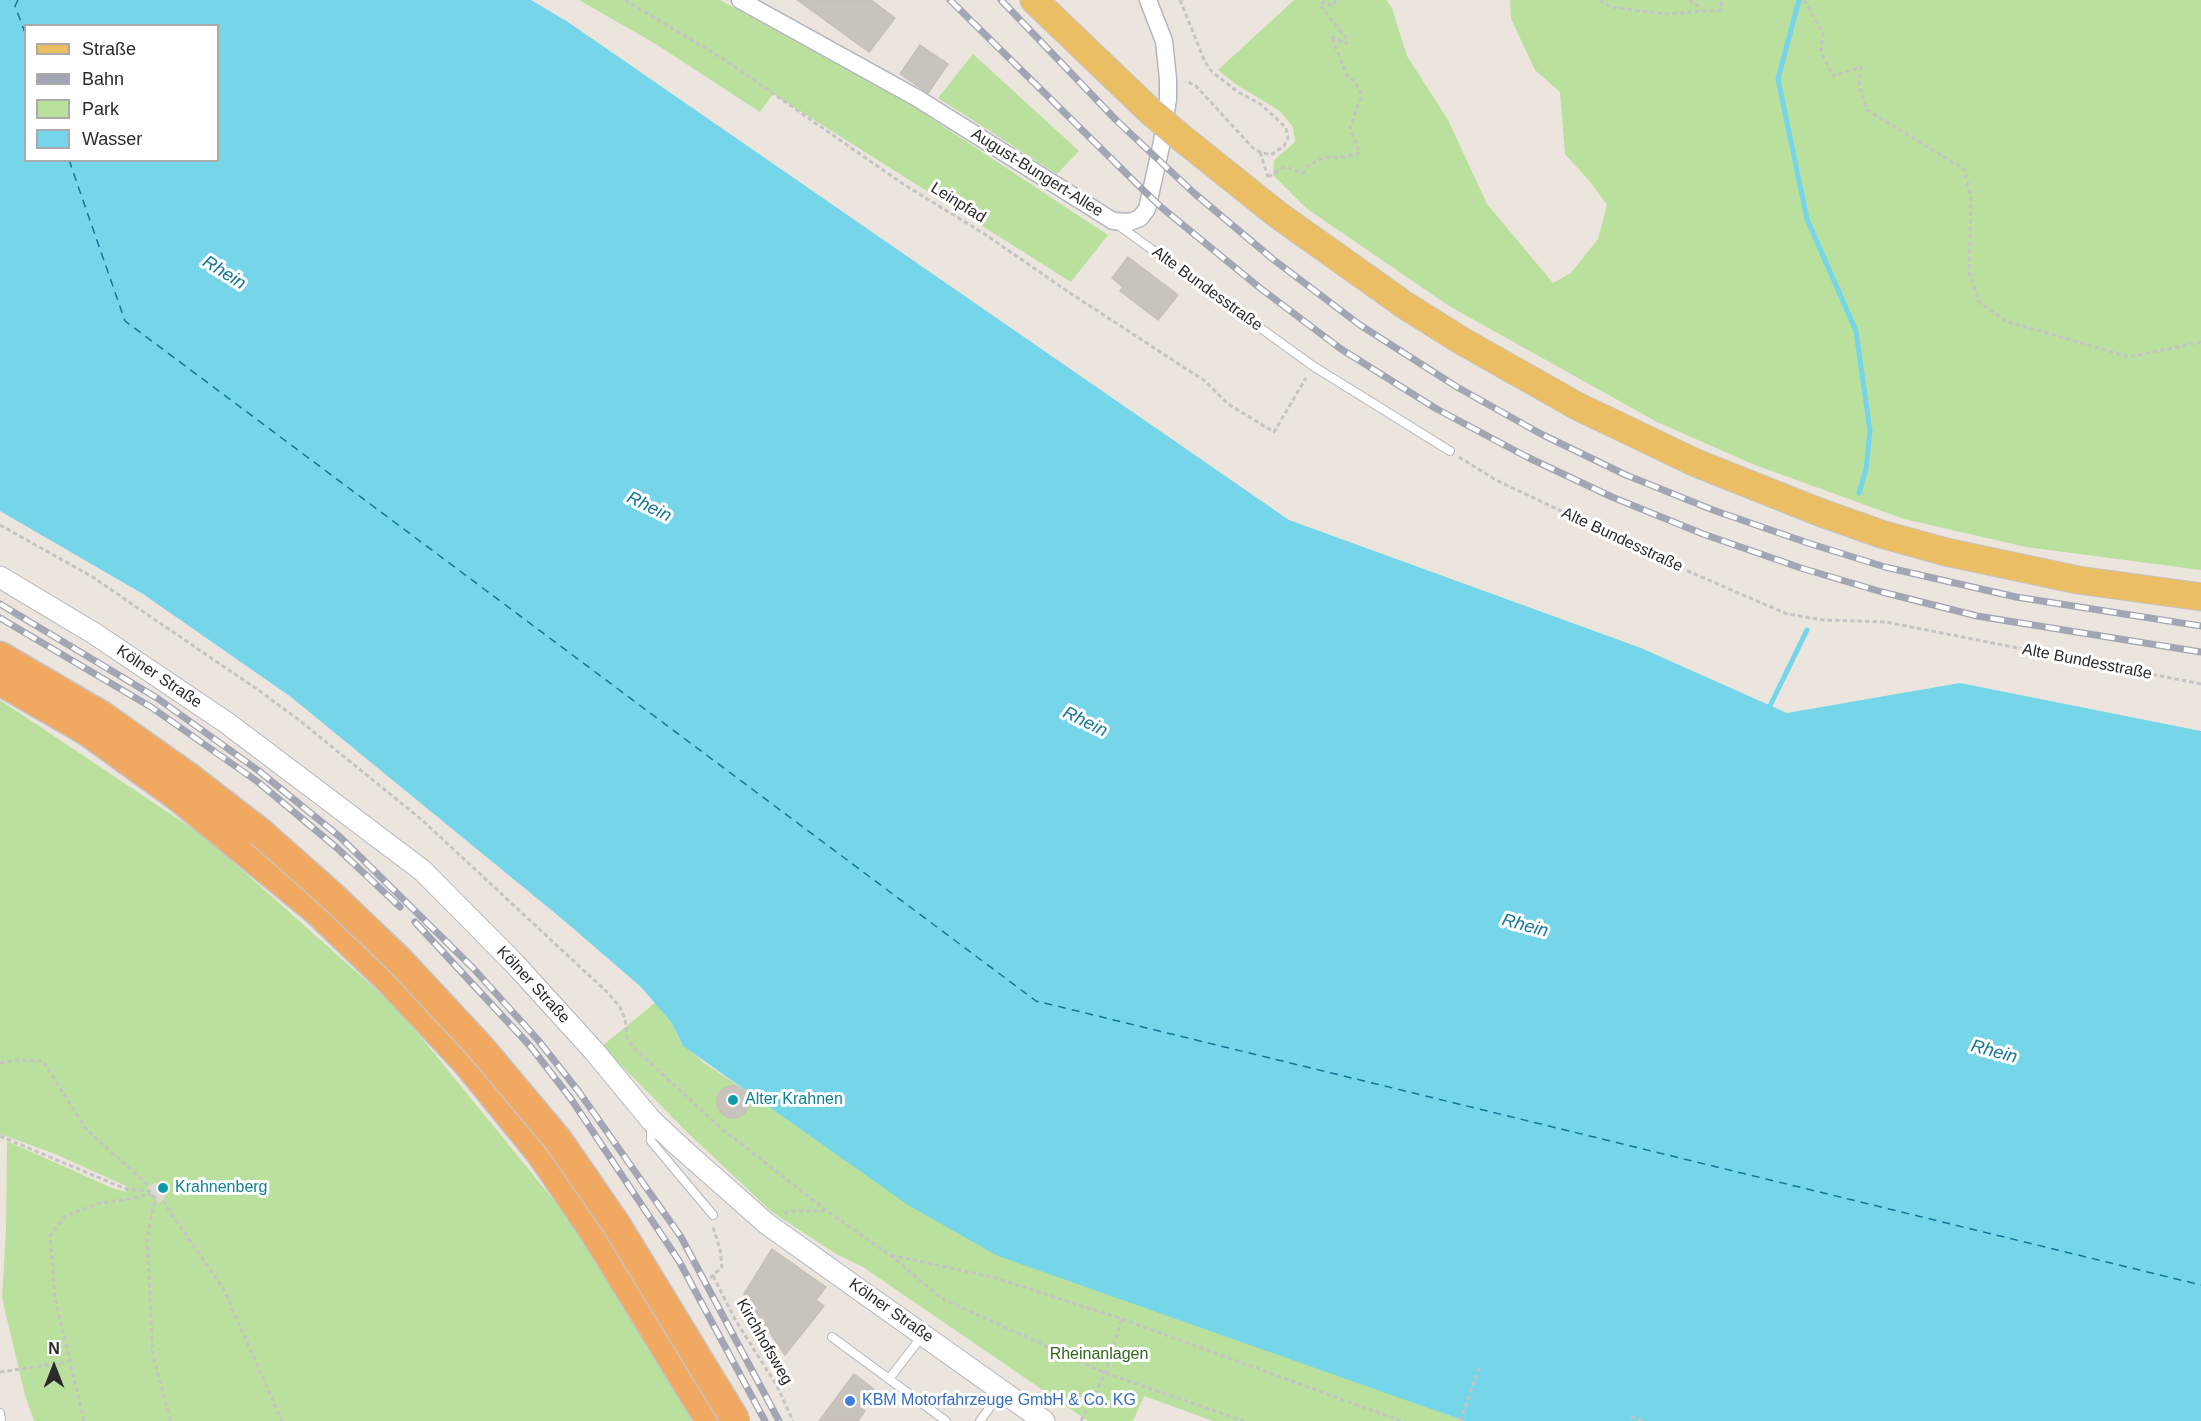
<!DOCTYPE html>
<html>
<head>
<meta charset="utf-8">
<style>
	body { margin:0 }
	#map { position:relative; width:2201px; height:1421px; overflow:hidden; background:#ece5de; font-family:Helvetica,sans-serif }
	canvas { display:block }
	.legend { position:absolute; left:24px; top:24px; width:195px; height:138px; box-sizing:border-box; background:#fff; border:2px solid #aaa; margin:0; padding:8px 10px; list-style:none; font-size:18px; color:#2b2b2b }
	.legend li { display:flex; align-items:center; gap:12px; height:30px }
	.legend b { width:30px; border:2px solid #aaa }
	.north { position:absolute; left:24px; top:1337px; width:60px; height:60px; -webkit-text-stroke:4px #fff; paint-order:stroke; rotate:0deg; font-size:16px; font-weight:700; line-height:24px; text-align:center; color:#2b2b2b }
	.north::after { content:''; display:block; margin:auto; width:21px; height:27px; background:#2b2b2b; clip-path:polygon(50% 0,100% 100%,50% 72%,0 100%) }
</style>
</head>
<body>
<div id="map">
<canvas width="2201" height="1421"></canvas>
<ul class="legend">
<li><b style="height:8px;background:#ebbe64"></b>Straße</li>
<li><b style="height:8px;background:#a1a5b4"></b>Bahn</li>
<li><b style="height:16px;background:#bae09d"></b>Park</li>
<li><b style="height:16px;background:#75d6ea"></b>Wasser</li>
</ul>
<div class="north">N</div>
</div>
<script>
const ctx = document.querySelector('canvas').getContext('2d');
ctx.lineJoin = 'round';
function fillPath(path, color) { ctx.fillStyle = color; ctx.fill(path, 'evenodd'); }
const poly = rows => new Path2D(rows.map(r => 'M' + r).join(''));
function strokePath(path, color, width, dash) { ctx.strokeStyle = color; ctx.lineWidth = width; ctx.lineCap = dash ? 'butt' : 'round'; ctx.setLineDash(dash || []); ctx.stroke(path); }
function drawText(font, color, halo, rows, align = 'center') {
  ctx.font = font + ' Helvetica,sans-serif'; ctx.lineWidth = 6; ctx.setLineDash([]); ctx.textBaseline = 'middle'; ctx.strokeStyle = halo; ctx.fillStyle = color; for (const [text, x, y, turn = 0] of rows) {
    ctx.save(); ctx.translate(x, y); ctx.rotate((+turn || 0) * Math.PI / 180); ctx.textAlign = isNaN(turn) ? turn : align; if (halo) ctx.strokeText(text, 0, 0); ctx.fillText(text, 0, 0); ctx.restore();
  }
}
const green = poly([
	[579,0,720,0,911,105,1108,235,1071,282,773,94,760,112,654,43],
	[1294,0,1386,0,1392,8,1407,56,1448,120,1487,204,1553,283,1571,273,1598,239,1607,205,1591,183,1565,154,1560,92,1535,70,1511,19,1510,0,2201,0,2201,570,2026,547,1904,519,1755,465,1657,422,1449,306,1306,208,1273,175,1274,160,1295,142,1293,127,1280,111,1237,85,1218,70],
	[973,54,1079,151,1057,174,938,98],
	[0,700,205,837,398,1009,596,1252,694,1421,34,1421,25,1395,2,1298,6,1230,7,1141,110,1187,126,1192,126,1186,55,1154,0,1134],
	[655,1003,671,1022,681,1043,704,1063,749,1093,1437,1411,1465,1421,1213,1421,1144,1396,1133,1421,1088,1421,863,1267,836,1254,772,1212,690,1135,602,1046]
]);
const plaza = poly([
	[154,1183,164,1185,167,1189,164,1199,159,1203,147,1188]
]);
const water = poly([
	[0,0,531,0,568,22,1289,520,1641,648,1787,713,1960,683,2201,731,2201,1421,1465,1421,998,1256,908,1205,683,1046,671,1022,641,987,561,918,291,697,143,594,0,511],
	[26,26,218,26,218,160,26,160]
]);
const stream = poly([
	[1799,0,1778,79,1807,219,1856,331,1870,431,1866,469,1859,493],
	[1767,712,1807,630]
]);
const ferry = poly([
	[18,0,15,6,26,35],
	[69,160,125,321,1036,1001,2201,1285]
]);
const building = poly([
	[797,0,871,0,895,18,869,52,797,0],
	[920,45,948,64,928,93,900,74,920,45],
	[1128,257,1178,295,1158,320,1120,291,1123,287,1112,278,1128,257],
	'717 1102a16 16 0 1 1 32 0a16 16 0 1 1-32 0Z',
	[772,1249,826,1287,816,1300,824,1306,785,1355,744,1294,772,1249],
	[854,1374,874,1389,861,1408,865,1411,858,1421,819,1421,854,1374]
]);
const path = poly([
	[625,0,725,60,903,184,983,233,1073,295,1205,381,1228,404,1274,432,1306,378],
	[1180,0,1205,62,1212,72,1238,92,1260,104,1277,119,1286,128,1288,138,1284,146,1271,155,1260,152,1253,148,1195,85,1185,81],
	[1600,0,1610,7,1665,14,1721,10,1722,0],
	[1689,0,1702,9],
	[1804,0,1823,32,1821,52,1833,76,1861,67,1859,87,1867,110,1964,169,1971,198,1969,273,1980,303,2006,321,2129,357,2201,342],
	[1260,152,1268,177],
	[1268,177,1284,167,1303,173,1308,166,1317,160,1329,157,1339,158,1360,153,1350,127,1362,95,1355,82,1347,76,1331,36,1345,44,1348,41,1320,5,1324,2,1333,6,1336,0],
	[1459,457,1496,480,1674,565,1787,614,1824,620,1886,622,2201,684],
	[0,525,91,576,261,692,299,720,422,820,607,992,620,1007,625,1019,627,1038,634,1048,722,1129,827,1211,890,1255,941,1298,1105,1373,1244,1421],
	[0,1063,19,1060,43,1061,86,1129,149,1186],
	[0,1136,126,1189,149,1191,155,1198,147,1239,153,1356,171,1421],
	[163,1201,224,1290,282,1421],
	[784,1213,793,1211,825,1211],
	[891,1255,996,1278,1122,1319,1401,1421],
	[713,1276,736,1321,777,1386,793,1421],
	[710,1278,722,1267,720,1249,713,1227],
	[0,1372,68,1362],
	[1631,1417,1643,1421],
	[84,1421,55,1298,50,1236,65,1216,100,1203,129,1199,151,1194],
	[1081,1421,1105,1373,1122,1319],
	[1460,1421,1479,1368]
]);
const service = poly([
	[1118,225,1313,366,1450,451],
	[651,1124,651,1141,713,1215],
	[832,1337,946,1421],
	[889,1379,923,1335],
	[0,1413,1,1421],
	[980,1421,1001,1392]
]);
const minor = poly([
	[740,0,917,98,1113,221,1130,222,1140,218,1147,209,1162,142,1168,99,1168,79,1164,41,1148,0]
]);
const tertiary = poly([
	[0,577,95,634,227,723,423,871,514,963,594,1051,651,1120,681,1148,767,1224,1044,1421]
]);
const primary = poly([
	[1034,0,1151,112],
	[1183,139,1278,215,1406,306,1462,341,1577,406,1696,463,1819,512,1881,534,1946,552,2078,580,2201,597]
]);
const trunk = poly([
	[0,656,101,715,190,778,260,832],
	[0,681,85,730,178,797,317,911,389,980,466,1062,541,1154,593,1230,710,1421]
]);
const rail = poly([
	[950,0,1138,185,1161,207,1260,288,1341,349,1435,408,1527,457,1612,497,1703,534,1801,568,1882,592,1977,616,2201,652],
	[1001,0,1117,121,1194,193,1274,260,1360,325,1457,387,1541,434,1626,475,1713,510,1808,543,1885,567,2016,597,2201,626],
	[0,604,157,698,259,771,340,837,473,968,538,1040,579,1092,681,1237,779,1421],
	[0,618,151,707,258,782,337,848,400,907],
	[415,922,531,1047,571,1099,679,1261,765,1421]
]);
const primaryBridge = poly([
	[1151,112,1183,139]
]);
const trunkBridge = poly([
	[260,832,331,895,400,961,480,1047,558,1140,616,1224,736,1421]
]);
const markers = [
	[733,1100,6,"#0f9aa8"],
	[163,1188,6,"#0f9aa8"],
	[850,1401,6,"#3f7fe0"]
];
const streetNames = [
	["August-Bungert-Allee",1037,173,32],
	["Leinpfad",958,203,32],
	["Alte Bundesstraße",1207,289,36],
	["Alte Bundesstraße",1622,540,25],
	["Alte Bundesstraße",2087,662,11],
	["Kölner Straße",159,677,34],
	["Kölner Straße",533,985,47],
	["Kölner Straße",891,1311,35],
	["Kirchhofsweg",764,1342,60]
];
const cultureNames = [
	["Alter Krahnen",745,1100],
	["Krahnenberg",175,1188]
];
const parkNames = [
	["Rheinanlagen",1099,1355]
];
const shopNames = [
	["KBM Motorfahrzeuge GmbH & Co. KG",862,1401]
];
const waterNames = [
	["Rhein",224,273,32],
	["Rhein",649,507,26],
	["Rhein",1085,722,26],
	["Rhein",1525,926,15],
	["Rhein",1994,1052,15]
];
fillPath(green, '#bae09d');
fillPath(plaza, '#dcd8d4');
fillPath(water, '#75d6ea');
strokePath(stream, '#75d6ea', 5);
strokePath(ferry, '#137697', 1.5, [8, 6]);
fillPath(building, '#c8c3bc');
strokePath(building, '#c8c0b7', 1.5);
strokePath(service, '#b1b5be', 10);
strokePath(minor, '#b1b5be', 19);
strokePath(tertiary, '#b1b5be', 23);
strokePath(primary, '#c4c4c4', 29);
strokePath(trunk, '#c4c4c4', 31);
strokePath(path, '#c4c4c4', 3, [4.5, 3]);
strokePath(service, '#fff', 8);
strokePath(minor, '#fff', 16);
strokePath(tertiary, '#fff', 21);
strokePath(primary, '#ebbe64', 27);
strokePath(trunk, '#f1a861', 28);
strokePath(rail, '#a1a5b4', 7);
strokePath(rail, '#fff', 4.5, [14]);
strokePath(primaryBridge, '#c4c4c4', 29, []);
strokePath(trunkBridge, '#c4c4c4', 31, []);
strokePath(primaryBridge, '#ebbe64', 27);
strokePath(trunkBridge, '#f1a861', 28);
for (const [x, y, r, color] of markers) { const dot = new Path2D(); dot.arc(x, y, r, 0, 2 * Math.PI); ctx.fillStyle = color; ctx.fill(dot); strokePath(dot, '#fff', 2); }
drawText('16px', '#2b2b2b', '#fff', streetNames);
drawText('16px', '#0d838f', '#fff', cultureNames, 'left');
drawText('16px', '#33651d', '#fff', parkNames);
drawText('16px', '#366cbe', '#fff', shopNames, 'left');
drawText('italic 18px', '#137697', '#fff', waterNames);
</script>
</body>
</html>
